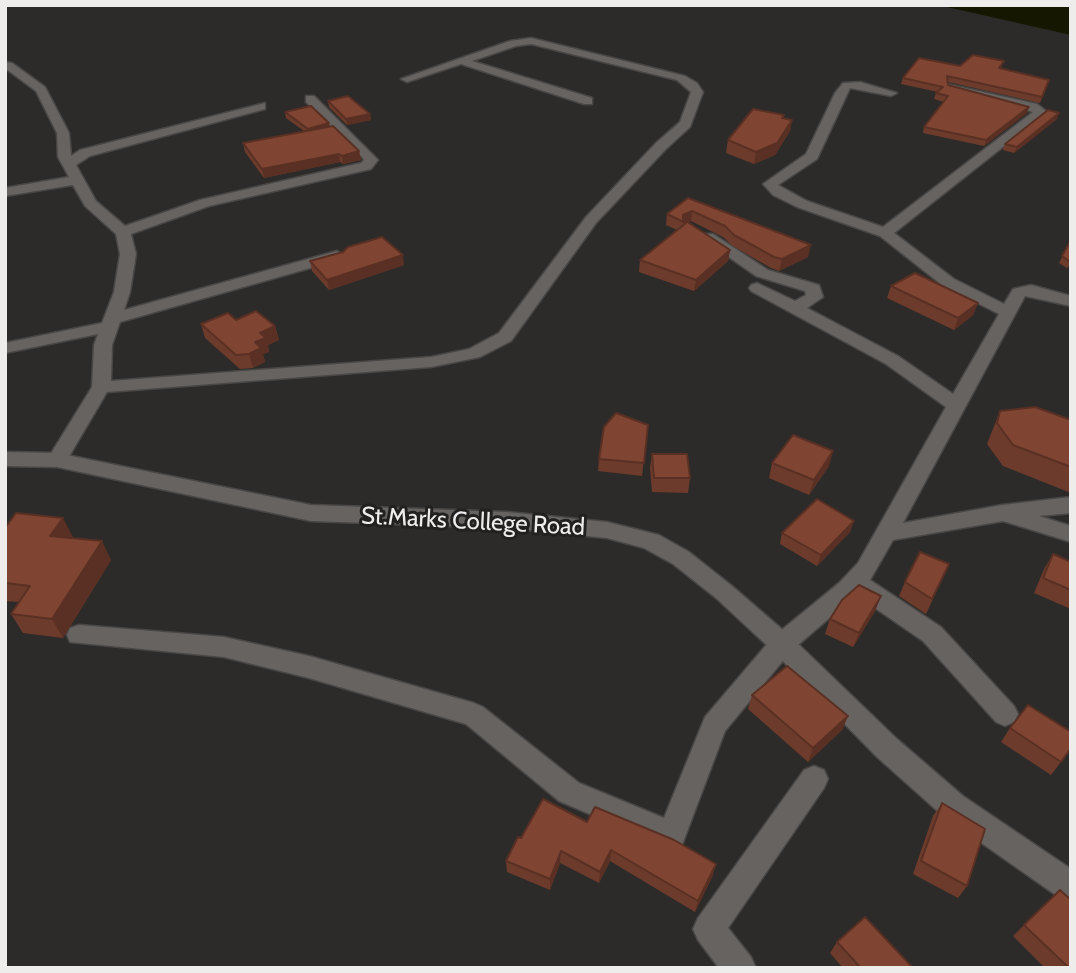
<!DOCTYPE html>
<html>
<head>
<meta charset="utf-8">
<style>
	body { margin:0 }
	#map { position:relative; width:1076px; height:973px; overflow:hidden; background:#2d2b29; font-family:Cabin,sans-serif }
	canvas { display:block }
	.frame { position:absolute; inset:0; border:7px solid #eeedec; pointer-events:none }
</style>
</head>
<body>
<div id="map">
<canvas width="1076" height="973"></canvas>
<div class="frame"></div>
</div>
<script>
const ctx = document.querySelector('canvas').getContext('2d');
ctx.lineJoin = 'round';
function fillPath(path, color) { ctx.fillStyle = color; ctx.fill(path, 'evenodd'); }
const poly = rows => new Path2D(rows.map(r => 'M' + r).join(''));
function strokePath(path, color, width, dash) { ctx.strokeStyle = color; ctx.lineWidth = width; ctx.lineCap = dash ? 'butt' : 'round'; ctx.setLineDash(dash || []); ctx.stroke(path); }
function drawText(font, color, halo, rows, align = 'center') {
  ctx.font = font + ' Cabin,sans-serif'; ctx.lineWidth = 6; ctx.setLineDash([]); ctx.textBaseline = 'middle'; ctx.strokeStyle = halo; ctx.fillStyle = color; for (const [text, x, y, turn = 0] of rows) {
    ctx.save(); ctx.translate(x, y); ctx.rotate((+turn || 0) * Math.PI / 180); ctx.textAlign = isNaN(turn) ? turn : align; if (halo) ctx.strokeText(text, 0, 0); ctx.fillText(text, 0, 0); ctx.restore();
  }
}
const water = poly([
	[938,5,1071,5,1071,35]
]);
const street = poly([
	[531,38,685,76,697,83,703,92,690,127,666,149,596,223,511,341,480,357,431,367,107,392,64,465,50,465,47,460,92,387,94,345,98,334,5,353,5,343,102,323,114,292,120,254,116,234,85,206,73,185,5,196,5,188,69,177,58,157,57,133,36,91,5,68,5,62,12,63,45,87,69,133,71,156,80,150,265,103,265,109,90,156,76,165,96,201,125,226,200,200,361,163,364,160,362,157,306,102,306,96,314,96,378,160,371,169,209,206,131,234,136,254,130,292,124,310,337,251,345,256,342,259,120,322,112,345,111,381,431,357,469,349,499,333,586,217,656,143,680,122,691,92,677,80,531,44,516,46,472,61,592,98,592,104,584,104,461,64,407,82,401,79,510,41,531,38],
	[860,82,897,93,891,96,850,88,817,159,778,185,807,201,883,227,1033,112,947,88,947,84,1037,104,1047,112,894,233,954,279,1004,304,1013,289,1031,285,1071,296,1071,306,1025,296,903,523,1002,505,1071,497,1071,513,1039,516,1071,526,1071,542,1003,521,893,540,870,580,941,627,1014,706,1018,714,1014,722,1005,726,996,722,923,641,856,595,791,651,725,731,682,845,672,849,559,801,466,724,309,678,224,657,70,642,67,635,70,628,79,625,224,637,309,656,474,703,483,707,579,783,664,818,705,717,773,637,839,583,858,563,946,407,886,364,751,291,749,288,751,285,757,283,795,301,806,295,805,291,756,276,700,237,703,234,713,234,768,270,819,285,823,297,807,308,898,356,953,394,999,314,942,285,880,236,797,207,773,195,763,184,806,154,835,93,843,83,860,82],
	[814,766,824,770,828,779,824,788,728,928,751,957,756,968,719,968,698,940,693,929,698,918,804,770,814,766]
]);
const secondary = poly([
	[5,452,57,453,311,505,507,512,607,522,659,535,689,552,732,586,791,637,897,739,963,796,1071,869,1071,902,1060,898,943,816,877,757,773,651,716,598,673,564,644,548,607,538,507,528,311,521,57,467,5,466,5,452]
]);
const wall = poly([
	[1004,61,1001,68,1049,80,1040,103,948,82,948,85,1027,113,984,146,923,133,924,127,944,102,934,99,936,93,938,92,901,84,903,78,960,66],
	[328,101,370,114,371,120,347,125,329,107],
	[285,112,330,126,359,151,361,160,343,164,340,162,264,178,245,152,243,143,304,131,286,118],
	[784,115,784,118,792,120,790,131,775,155,754,164,726,153,728,140],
	[1057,119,1014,153,1003,150,1005,144],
	[688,198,808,257,779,271,771,268,733,246,723,237,691,221,688,223,730,250,728,261,694,291,639,272,640,260,677,230,666,225,667,214],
	[1071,240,1071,264,1067,268,1059,263],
	[310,261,404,265,329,290,312,271],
	[891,286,978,303,973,315,954,330,887,298],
	[236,320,275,326,279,340,268,345,269,352,263,354,265,362,253,368,240,369,205,338,201,324],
	[1000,411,1071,420,1071,493,1003,466,987,444],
	[648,425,642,476,598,471,599,459],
	[652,454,690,478,688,493,652,492,650,468],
	[772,463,829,466,809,495,769,478],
	[854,521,850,532,817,566,780,544,782,533],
	[5,528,73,537,71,538,111,560,63,638,23,633,11,614,19,602,5,601],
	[1053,554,1071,562,1071,609,1034,593,1044,569],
	[949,564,926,614,899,596,905,582],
	[881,596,875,611,853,647,825,634,830,619],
	[752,695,848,716,842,730,808,762,748,709],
	[1010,728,1061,762,1051,775,1001,742],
	[942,803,967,886,958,898,913,874,933,816],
	[587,822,713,875,695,912,610,861,599,883,560,863,550,890,507,872,506,861,521,838],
	[1024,925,1071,968,1045,968,1013,936],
	[837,942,913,968,843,968,830,953]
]);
const shadedWall = poly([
	[1029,107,1027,113,984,146,986,140],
	[1059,113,1057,119,1014,153,1017,147],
	[370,114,371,120,347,125,346,119],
	[792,120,790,131,775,155,754,164,756,152],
	[329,123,330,129,309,135,308,129],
	[359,151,361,160,343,164,342,156],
	[339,154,340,162,264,178,262,169],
	[692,211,691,221,686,224,686,223,682,221,683,215],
	[811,245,808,257,779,271,782,259],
	[730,250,728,261,694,291,696,280],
	[403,255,404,265,329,290,327,280],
	[978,303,973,315,954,330,958,318],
	[275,326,279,340,268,345,269,352,263,354,265,362,253,368,249,354,255,342,260,333],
	[833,451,829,466,809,495,814,480],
	[63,518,73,537,60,555,50,536],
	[854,521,850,532,817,566,821,555],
	[102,541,111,560,63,638,52,619],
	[881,596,875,611,853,647,859,633],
	[848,716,842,730,808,762,813,748],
	[611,850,610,861,599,883,600,872],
	[561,851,560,863,550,890,550,879],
	[716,864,713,875,695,912,698,901]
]);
const building = poly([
	[973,55,1004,61,999,68,1049,80,1042,97,947,76,948,85,1029,107,986,140,924,127,948,96,936,93,943,87,903,78,919,58,960,66,973,55],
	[348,96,370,114,346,119,328,101,348,96],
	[311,106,329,123,308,129,285,112,311,106],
	[753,109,784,115,782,118,792,120,777,143,756,152,728,140,753,109],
	[1048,110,1059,113,1017,147,1005,144,1048,110],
	[333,126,359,151,342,156,339,154,262,169,243,143,333,126],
	[688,198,811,245,782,259,774,257,734,235,725,226,692,211,683,215,683,219,730,250,696,280,640,260,686,223,667,214,688,198],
	[382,237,403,255,327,280,310,261,343,252,348,247,382,237],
	[1071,240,1071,261,1070,262,1062,256,1071,240],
	[915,273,978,303,958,318,891,286,915,273],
	[256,311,275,326,260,333,266,338,255,342,261,348,249,354,236,355,201,324,228,313,236,320,256,311],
	[1035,407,1071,420,1071,467,1013,445,997,423,1000,411,1035,407],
	[616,413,648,425,644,463,599,459,604,427,616,413],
	[793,435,833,451,814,480,772,463,793,435],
	[652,454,687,454,690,478,654,478,652,454],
	[817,499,854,521,821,555,782,533,817,499],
	[16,513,63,518,50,536,102,541,52,619,11,614,30,586,5,583,5,528,16,513],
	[920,552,949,564,932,599,905,582,920,552],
	[1053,554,1071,562,1071,590,1043,578,1053,554],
	[859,585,881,596,859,633,830,619,842,600,859,585],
	[787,666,848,716,813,748,752,695,787,666],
	[1028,705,1071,732,1071,748,1061,762,1010,728,1028,705],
	[543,799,587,822,595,807,674,840,716,864,698,901,611,850,600,872,561,851,550,879,506,861,518,837,521,838,543,799],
	[942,803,985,829,967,886,921,861,942,803],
	[1060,890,1071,900,1071,968,1069,968,1024,925,1060,890],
	[865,917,913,968,861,968,837,942,865,917]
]);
const streetNames = [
	["St.Marks College Road",473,522,3]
];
fillPath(water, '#151700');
strokePath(street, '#494746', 3);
strokePath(secondary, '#494746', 3);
fillPath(street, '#666361');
fillPath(secondary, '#666361');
fillPath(wall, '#6d3b2b');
fillPath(shadedWall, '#593023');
fillPath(building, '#7f4532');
strokePath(building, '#593023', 2);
drawText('24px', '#eeedec', '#23211f', streetNames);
</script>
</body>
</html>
